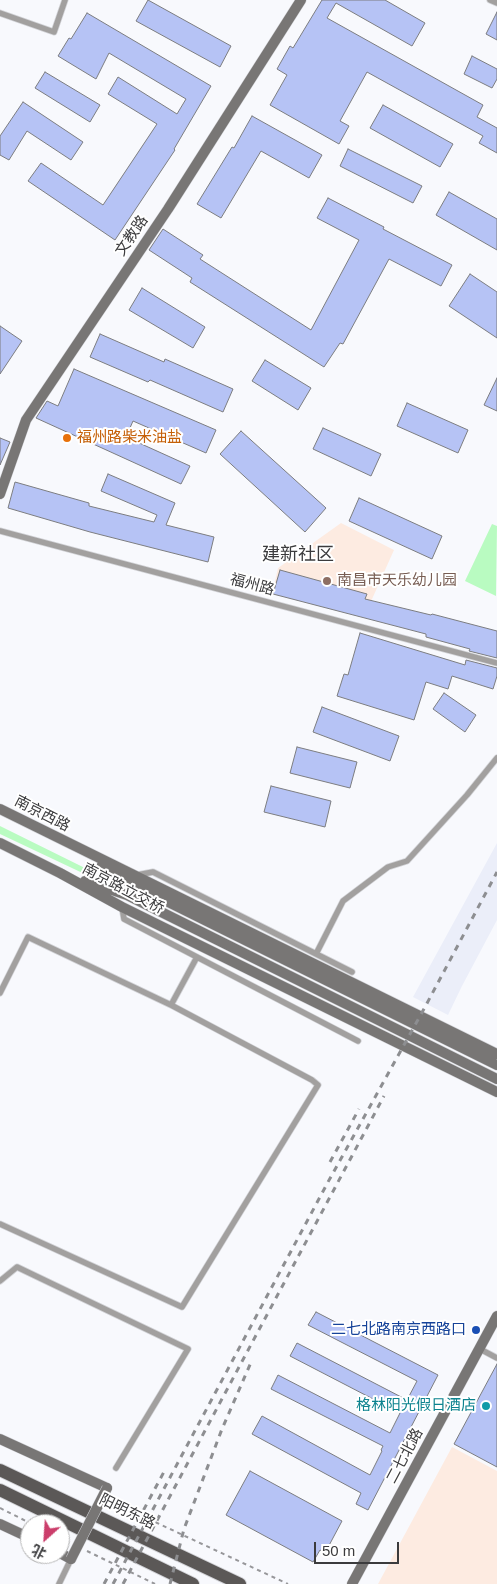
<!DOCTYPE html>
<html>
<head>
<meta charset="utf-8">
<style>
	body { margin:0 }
	#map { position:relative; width:497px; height:1584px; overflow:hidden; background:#f8f9fd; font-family:Arial,"Noto Sans SC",sans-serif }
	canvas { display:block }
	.north { position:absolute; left:20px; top:1514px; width:50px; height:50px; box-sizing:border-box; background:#fff; border:1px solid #b1b1b1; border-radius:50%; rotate:206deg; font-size:14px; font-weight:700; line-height:20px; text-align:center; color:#3b3b3d }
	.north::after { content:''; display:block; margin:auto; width:18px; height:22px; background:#cb3e6b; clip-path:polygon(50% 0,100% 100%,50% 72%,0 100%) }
	.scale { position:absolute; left:314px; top:1542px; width:85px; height:22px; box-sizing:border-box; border:2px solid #3b3b3d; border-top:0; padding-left:6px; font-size:15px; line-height:18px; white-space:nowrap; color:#3b3b3d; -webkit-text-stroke:4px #fff; paint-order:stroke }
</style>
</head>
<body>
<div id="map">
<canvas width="497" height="1584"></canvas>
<div class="north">北</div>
<div class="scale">50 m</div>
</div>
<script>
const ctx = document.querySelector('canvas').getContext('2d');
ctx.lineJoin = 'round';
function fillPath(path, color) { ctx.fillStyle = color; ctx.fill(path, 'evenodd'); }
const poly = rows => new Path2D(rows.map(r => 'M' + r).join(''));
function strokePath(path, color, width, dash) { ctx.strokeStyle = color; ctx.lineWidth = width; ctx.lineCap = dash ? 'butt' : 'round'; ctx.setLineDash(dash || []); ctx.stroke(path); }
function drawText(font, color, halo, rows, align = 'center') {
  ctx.font = font + ' Arial,"Noto Sans SC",sans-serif'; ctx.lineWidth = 4; ctx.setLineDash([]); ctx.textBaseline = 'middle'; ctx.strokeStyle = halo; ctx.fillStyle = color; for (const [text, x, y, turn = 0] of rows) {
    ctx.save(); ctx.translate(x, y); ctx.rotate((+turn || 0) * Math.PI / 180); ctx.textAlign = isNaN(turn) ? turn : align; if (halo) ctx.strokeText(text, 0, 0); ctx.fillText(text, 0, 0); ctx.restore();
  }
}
const built = poly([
	[497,843,497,920,462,986,448,1015,413,997]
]);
const education = poly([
	[341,523,394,550,364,617,272,594,278,568],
	[452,1447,497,1471,497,1584,378,1584]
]);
const green = poly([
	[492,524,497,526,496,596,465,581],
	[0,826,93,872,91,877,0,834]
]);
const building = poly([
	[148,0,231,46,220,67,136,21,148,0],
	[322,0,385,0,425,23,412,46,336,3,327,18,483,105,477,117,497,128,497,153,479,143,483,136,367,72,340,121,349,126,339,144,270,105,287,75,277,69,290,46,293,48,322,0],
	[497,12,497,40,486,34,497,12],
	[87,13,211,86,174,149,175,150,115,240,28,181,41,163,103,205,157,124,108,94,118,77,177,114,186,99,109,53,96,79,58,56,69,38,71,39,87,13],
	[472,56,497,69,497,79,492,88,464,74,472,56],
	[45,72,100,105,90,122,35,88,45,72],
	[23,102,83,142,71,160,27,131,9,160,0,155,0,136,23,102],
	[383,105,453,144,440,167,370,128,383,105],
	[252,116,322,155,309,178,261,151,221,218,197,204,232,147,234,148,252,116],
	[348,149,422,186,413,203,340,166,348,149],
	[449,192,497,219,497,250,436,215,449,192],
	[328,198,384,227,383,229,452,265,441,286,389,259,343,344,340,343,324,367,190,282,192,278,149,250,163,229,203,255,200,259,311,330,359,240,317,218,328,198],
	[470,274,497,292,497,338,449,306,470,274],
	[142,288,205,327,193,348,129,310,142,288],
	[0,326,22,341,0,374,0,326],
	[100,334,164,362,165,359,233,389,223,412,150,380,148,382,90,357,100,334],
	[265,360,311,388,298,410,252,381,265,360],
	[74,369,216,430,206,453,133,421,126,437,190,466,181,484,36,418,47,401,58,406,74,369],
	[497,378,497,411,484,405,497,378],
	[407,403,468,430,458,453,397,426,407,403],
	[323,428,381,454,371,476,313,449,323,428],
	[241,431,326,508,305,532,220,454,241,431],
	[0,438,10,442,0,465,0,438],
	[108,474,175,503,166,525,214,537,208,562,90,532,8,508,15,482,89,503,89,506,154,522,157,515,101,491,108,474],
	[359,498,442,536,432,559,349,521,359,498],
	[280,570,367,594,365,599,431,615,432,614,497,631,497,658,469,651,470,649,426,637,426,634,273,594,280,570],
	[360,633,465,665,466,660,497,668,497,676,493,689,452,676,448,689,426,682,414,720,337,696,344,674,348,675,360,633],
	[444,693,476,715,465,732,433,709,444,693],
	[322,707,399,736,390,761,313,732,322,707],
	[297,747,357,762,350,788,290,773,297,747],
	[271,786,331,801,325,827,264,812,271,786],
	[316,1312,438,1375,368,1510,356,1504,361,1493,252,1434,262,1416,370,1475,382,1451,381,1450,383,1446,271,1389,278,1375,390,1433,400,1413,290,1356,297,1343,407,1400,417,1381,308,1325,316,1312],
	[497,1364,497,1467,454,1444,497,1364],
	[250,1471,342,1521,325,1553,320,1550,313,1562,226,1515,250,1471]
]);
const path = poly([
	[112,1502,288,1584],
	[0,1508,32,1524],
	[60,1538,69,1542],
	[87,1551,155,1584]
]);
const lane = poly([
	[490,0,497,3],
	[0,13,54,32,65,0],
	[0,531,497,663],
	[137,875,153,872,352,972],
	[122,907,124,919,358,1041],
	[316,954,343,901,388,867,407,861,467,795,497,758],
	[0,993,28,937,171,1005,312,1080,318,1085,182,1307,0,1224],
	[171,1005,197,957],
	[0,1281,17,1267,188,1349,116,1468],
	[480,1349,497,1358],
	[59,1584,71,1559]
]);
const secondary = poly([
	[0,494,26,420,168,209,301,0],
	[0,809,497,1054],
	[0,843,60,873,122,907,497,1092],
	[102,865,130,883,497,1065],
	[85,881,127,895,497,1079],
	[0,1439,107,1488],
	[0,1524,30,1538],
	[60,1553,71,1559],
	[352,1584,497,1316]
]);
const primary = poly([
	[0,1470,240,1584],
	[0,1490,193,1584]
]);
const rail = poly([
	[330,1162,359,1109],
	[104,1584,166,1468],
	[113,1584,328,1182,425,1007,497,872],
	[123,1584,384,1096],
	[170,1584,184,1529,222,1429,252,1360]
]);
const secondaryBridge = poly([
	[71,1559,107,1488]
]);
const markers = [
	[67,438,5,"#e8710a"],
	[327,581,5,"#8d6e63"],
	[476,1330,5,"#1a4fb4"],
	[486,1406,5,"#0f9aa8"]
];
const streetNames = [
	["文教路",132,236,-56],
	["福州路",252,585,15],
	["南京西路",42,814,27],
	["南京路立交桥",123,889,28],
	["二七北路",405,1456,-62],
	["阳明东路",127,1512,26]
];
const foodNames = [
	["福州路柴米油盐",77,438]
];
const educationNames = [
	["南昌市天乐幼儿园",337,581]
];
const transitNames = [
	["二七北路南京西路口",466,1330]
];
const cultureNames = [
	["格林阳光假日酒店",476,1406]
];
const quarterNames = [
	["建新社区",298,555]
];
fillPath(built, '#ebeef9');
fillPath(education, '#fdebe1');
fillPath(green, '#b9fbc1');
fillPath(building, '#b6c3f5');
strokePath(building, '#7c7d80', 1);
strokePath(lane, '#d2d3d7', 7);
strokePath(secondary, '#d2d3d7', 11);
strokePath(primary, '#d2d3d7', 14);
strokePath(path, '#97979a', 2, [4, 4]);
strokePath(lane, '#a2a09f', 5.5);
strokePath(secondary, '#787675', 10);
strokePath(primary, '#5b5857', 12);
strokePath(rail, '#8d8e91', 3, [6, 6]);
strokePath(secondaryBridge, '#d2d3d7', 11, []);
strokePath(secondaryBridge, '#787675', 10);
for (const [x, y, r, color] of markers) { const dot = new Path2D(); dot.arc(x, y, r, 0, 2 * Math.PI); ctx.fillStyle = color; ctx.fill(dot); strokePath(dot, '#fff', 2); }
drawText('15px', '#3b3b3d', '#fff', streetNames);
drawText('15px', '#c56008', '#fff', foodNames, 'left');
drawText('15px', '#785e54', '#fff', educationNames, 'left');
drawText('15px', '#164399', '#fff', transitNames, 'right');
drawText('15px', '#0d838f', '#fff', cultureNames, 'right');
drawText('18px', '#3b3b3d', '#fff', quarterNames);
</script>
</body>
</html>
